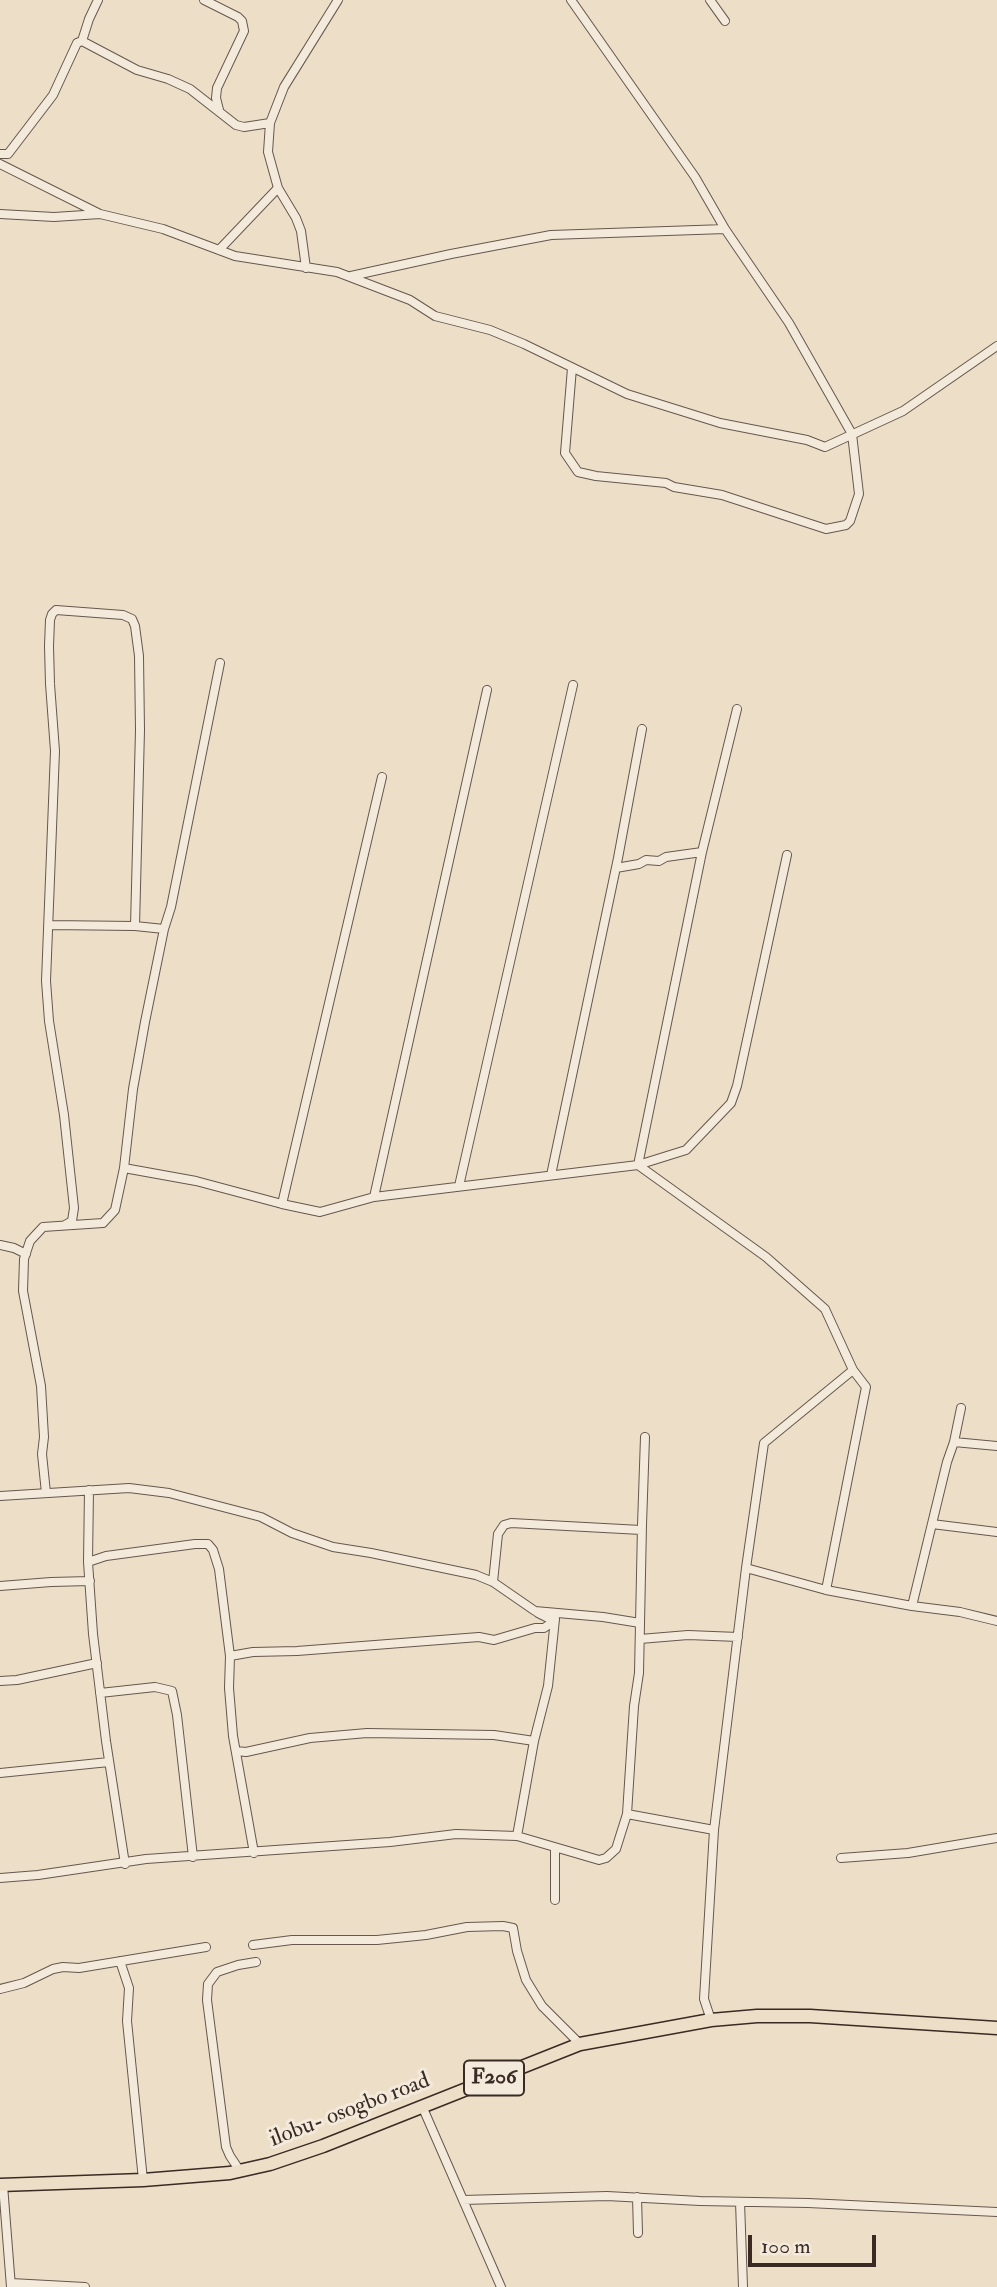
<!DOCTYPE html>
<html>
<head>
<meta charset="utf-8">
<style>
	body { margin:0 }
	#map { position:relative; width:997px; height:2287px; overflow:hidden; background:#eddfc7; font-family:"IM FELL Double Pica",serif }
	canvas { display:block }
	.scale { position:absolute; left:748px; top:2235px; width:128px; height:32px; box-sizing:border-box; border:4px solid #392a24; border-top:0; padding-left:9px; font-size:21px; line-height:24px; white-space:nowrap; color:#392a24; -webkit-text-stroke:5px #f3eadb; paint-order:stroke }
</style>
</head>
<body>
<div id="map">
<canvas width="997" height="2287"></canvas>
<div class="scale">100 m</div>
</div>
<script>
const ctx = document.querySelector('canvas').getContext('2d');
ctx.lineJoin = 'round';
const poly = rows => new Path2D(rows.map(r => 'M' + r).join(''));
function strokePath(path, color, width, dash) { ctx.strokeStyle = color; ctx.lineWidth = width; ctx.lineCap = dash ? 'butt' : 'round'; ctx.setLineDash(dash || []); ctx.stroke(path); }
function drawText(font, color, halo, rows, align = 'center') {
  ctx.font = font + ' "IM FELL Double Pica",serif'; ctx.lineWidth = 6; ctx.setLineDash([]); ctx.textBaseline = 'middle'; ctx.strokeStyle = halo; ctx.fillStyle = color; for (const [text, x, y, turn = 0] of rows) {
    ctx.save(); ctx.translate(x, y); ctx.rotate((+turn || 0) * Math.PI / 180); ctx.textAlign = isNaN(turn) ? turn : align; if (halo) ctx.strokeText(text, 0, 0); ctx.fillText(text, 0, 0); ctx.restore();
  }
}
const street = poly([
	[204,0,238,17,242,21,244,31,217,88,216,98,219,110],
	[571,0,695,177,725,229,789,323,852,434,859,494,850,521,846,525,826,529,722,495,674,487,666,483,596,476,578,472,565,453,572,368],
	[710,0,725,21],
	[82,41,89,19,98,0],
	[0,154,8,154,53,95,77,43,82,41,137,70,168,79,190,89,236,125,244,127,270,123],
	[0,164,100,214,163,229,235,256,337,272,410,300,435,316,490,330,524,344,627,394,720,423,807,440,825,447,903,411,997,346],
	[0,214,54,217,100,214],
	[219,250,278,188],
	[306,268,301,231,296,218,278,188,268,152,270,123,284,87,338,0],
	[351,276,451,254,551,235,725,229],
	[616,868,639,864,646,860,659,861,666,857,702,852],
	[49,925,135,926,164,929],
	[638,1165,766,1257,825,1309,853,1370,866,1387,826,1590],
	[638,1165,702,852,737,709],
	[124,1168,196,1181,282,1204,320,1212,374,1197,638,1165,686,1150,731,1103,737,1086,787,855],
	[551,1175,618,858,642,729],
	[459,1186,573,685],
	[374,1197,487,690],
	[282,1204,382,777],
	[65,1225,72,1221,74,1208,64,1115,49,1021,46,981,55,751,50,684,49,646,50,620,52,614,56,610,123,615,132,619,135,626,139,656,140,730,135,926],
	[0,1245,14,1248,26,1254],
	[954,1442,961,1408],
	[89,1490,88,1562,93,1634,106,1741,125,1864],
	[46,1493,42,1454,44,1437,41,1386,23,1291,24,1259,30,1241,43,1227,103,1223,115,1210,124,1168,133,1089,145,1022,164,929,171,907,220,663],
	[0,1496,129,1488,169,1493,261,1517,292,1533,333,1547,371,1553,476,1575,493,1582,535,1611,603,1617,640,1623],
	[932,1524,997,1532],
	[88,1562,106,1556,195,1544,208,1544,213,1550,219,1569,230,1656,229,1688,233,1736,254,1853],
	[746,1568,764,1443,853,1370],
	[493,1582,498,1534,504,1525,511,1523,641,1530],
	[0,1586,51,1582,90,1581],
	[912,1606,947,1462,954,1442,997,1446],
	[640,1639,688,1635,738,1637],
	[230,1656,253,1652,297,1651,479,1637,494,1640,535,1628,544,1628,554,1621,538,1613],
	[0,1681,17,1680,97,1663],
	[100,1693,155,1687,172,1691,177,1715,193,1857],
	[236,1751,246,1752,310,1738,367,1733,494,1735,534,1741],
	[0,1773,109,1762],
	[627,1814,634,1706,639,1673,642,1525,645,1437],
	[517,1836,534,1741,548,1686,555,1619],
	[841,1858,908,1853,997,1838],
	[0,1878,38,1875,146,1859,390,1842,456,1834,517,1836,599,1860,606,1858,616,1849,627,1814,714,1830],
	[555,1900,555,1848],
	[253,1945,292,1940,377,1940,426,1935,467,1927,503,1926,513,1928,517,1951,526,1980,542,2006,580,2044],
	[120,1961,129,1988,127,2021,143,2180],
	[0,1989,24,1983,53,1969,63,1967,79,1968,206,1947],
	[711,2020,704,1999,714,1830,746,1568,826,1590,912,1606,960,1612,997,1621],
	[422,2106,501,2287],
	[240,2171,230,2156,226,2147,207,2000,208,1984,217,1972,238,1965,256,1962],
	[3,2185,11,2287],
	[637,2197,638,2233],
	[463,2200,607,2196,700,2201,808,2203,997,2212],
	[740,2202,743,2287],
	[11,2283,85,2287]
]);
const primary = poly([
	[0,2185,143,2180,230,2173,270,2164,323,2146,580,2044,711,2020,757,2016,810,2016,997,2028]
]);
const shields = [
	[494,2078,60]
];
const shieldNames = [
	["F206",494,2078]
];
const streetNames = [
	["ilobu- osogbo road",350,2111,-21]
];
strokePath(street, '#66574d', 10);
strokePath(primary, '#392a24', 15);
strokePath(street, '#f3eadb', 8);
strokePath(primary, '#eddfc7', 12);
for (const [x, y, w] of shields) { const box = new Path2D(); box.roundRect(x - w / 2, y - 17.5, w, 35, 5); ctx.fillStyle = '#f3eadb'; ctx.fill(box); strokePath(box, '#392a24', 2); }
drawText('bold 21px', '#392a24', null, shieldNames);
drawText('23px', '#392a24', '#f3eadb', streetNames);
</script>
</body>
</html>
